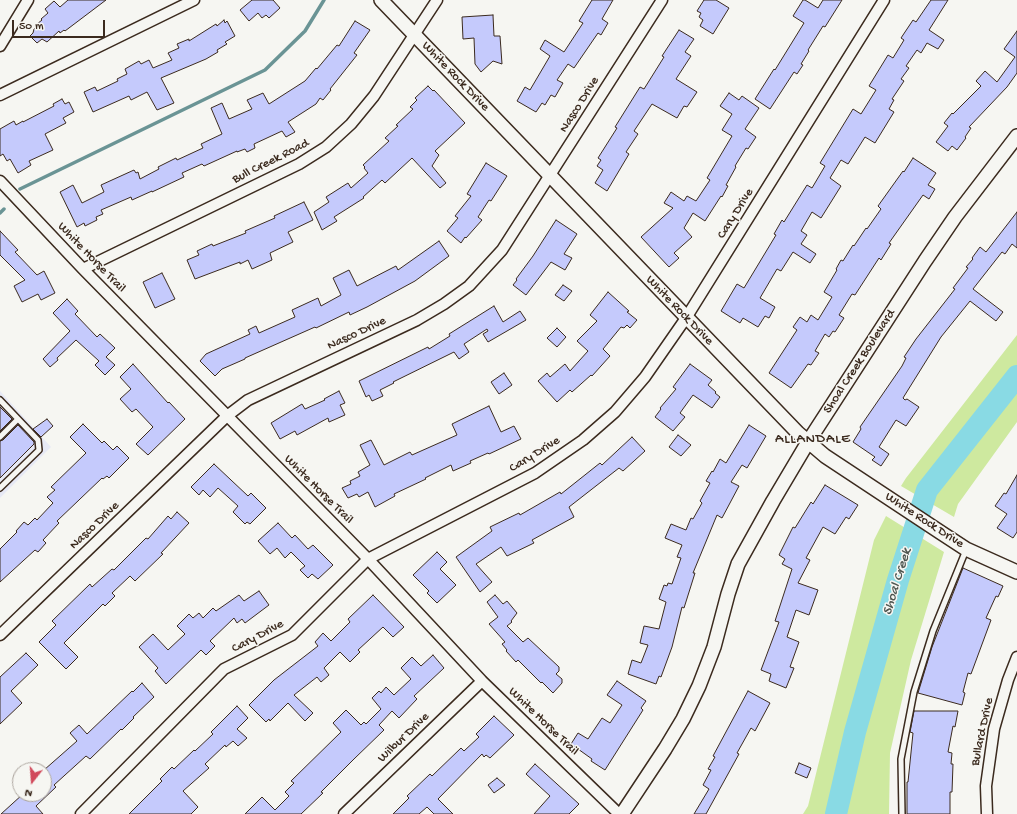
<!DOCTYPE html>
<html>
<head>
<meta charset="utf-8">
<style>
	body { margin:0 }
	#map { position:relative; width:1017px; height:814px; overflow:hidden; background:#f6f6f2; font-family:"Gochi Hand",sans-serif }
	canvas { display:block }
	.north { position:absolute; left:12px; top:762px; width:40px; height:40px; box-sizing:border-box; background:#f6f6f2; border:1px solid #aba49d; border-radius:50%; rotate:197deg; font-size:11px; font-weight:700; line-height:16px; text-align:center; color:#3b2a1e }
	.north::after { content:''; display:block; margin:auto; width:14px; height:18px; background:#d1495b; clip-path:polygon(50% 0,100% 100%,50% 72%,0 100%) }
	.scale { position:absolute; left:12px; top:20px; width:93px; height:18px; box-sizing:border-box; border:2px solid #3b2a1e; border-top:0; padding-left:5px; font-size:12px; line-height:14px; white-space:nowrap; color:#3b2a1e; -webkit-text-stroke:3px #f6f6f2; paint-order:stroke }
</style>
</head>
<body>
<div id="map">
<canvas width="1017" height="814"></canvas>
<div class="north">N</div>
<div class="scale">50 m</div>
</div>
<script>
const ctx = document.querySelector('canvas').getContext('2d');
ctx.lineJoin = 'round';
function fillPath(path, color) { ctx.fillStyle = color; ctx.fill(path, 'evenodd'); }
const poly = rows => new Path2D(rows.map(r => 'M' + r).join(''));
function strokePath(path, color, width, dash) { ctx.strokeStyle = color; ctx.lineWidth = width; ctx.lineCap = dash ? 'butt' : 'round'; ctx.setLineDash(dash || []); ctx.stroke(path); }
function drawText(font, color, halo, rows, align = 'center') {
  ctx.font = font + ' "Gochi Hand",sans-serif'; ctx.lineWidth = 3; ctx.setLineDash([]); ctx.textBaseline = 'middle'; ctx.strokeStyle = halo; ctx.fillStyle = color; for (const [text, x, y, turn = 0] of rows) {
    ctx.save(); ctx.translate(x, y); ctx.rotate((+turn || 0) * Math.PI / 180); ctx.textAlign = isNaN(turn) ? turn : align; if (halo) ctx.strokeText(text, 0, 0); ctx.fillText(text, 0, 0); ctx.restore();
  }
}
const built = poly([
	[0,391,51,447,0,498]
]);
const green = poly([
	[1017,335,1017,422,958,504,954,517,901,486,906,478],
	[886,516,944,552,911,660,890,753,889,814,803,814,808,806,874,540]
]);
const stream = poly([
	[20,189,265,70,305,31,324,0],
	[0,213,4,209]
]);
const river = poly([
	[836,814,855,732,898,580,927,490,1017,376]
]);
const building = poly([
	[68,0,106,0,65,31,64,30,60,33,59,31,47,42,42,39,37,43,30,36,33,33,34,29,38,25,37,24,42,20,41,19,48,13,45,9,54,1,60,7,68,0],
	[252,0,273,0,280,8,269,18,266,15,262,18,258,13,249,21,240,10,252,0],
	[592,0,613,0,602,19,608,23,601,35,598,33,574,68,568,64,557,80,563,83,555,97,551,95,545,105,542,103,536,112,517,101,525,87,530,90,550,56,540,49,545,40,564,52,583,23,579,21,592,0],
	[704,0,716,0,729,8,713,34,700,26,703,20,699,17,701,13,697,11,704,0],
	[803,0,805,0,818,8,823,0,842,0,825,27,823,26,808,50,809,51,801,64,803,65,797,74,794,72,770,109,755,99,774,69,775,70,804,23,793,16,803,0],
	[931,0,948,0,929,30,944,40,938,49,927,43,921,53,917,50,906,66,909,68,901,79,904,81,892,99,894,100,889,109,894,112,875,143,865,137,848,164,841,160,830,178,841,186,821,218,812,212,801,231,807,235,801,244,816,254,810,263,793,252,781,271,777,269,760,298,775,307,769,318,765,316,758,327,743,318,740,323,721,311,737,284,744,288,776,235,774,234,782,220,784,222,807,185,812,188,825,166,820,163,853,109,861,114,876,90,869,86,888,55,893,58,904,40,901,38,913,20,916,22,931,0],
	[493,15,494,36,500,36,502,64,493,61,481,72,475,64,474,38,463,39,462,17,493,15],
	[224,20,225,23,227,21,235,36,225,42,227,44,217,50,218,52,206,59,161,78,174,103,157,110,147,92,131,100,129,96,93,112,84,92,95,87,97,91,118,81,117,79,127,74,125,69,139,61,141,64,149,60,153,68,172,60,168,53,179,48,177,44,189,39,189,41,216,24,217,26,224,20],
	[355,21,370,30,354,53,357,55,330,89,331,90,323,100,320,98,316,104,288,122,295,132,286,137,282,131,254,144,255,148,247,152,245,149,237,152,237,151,204,166,202,164,182,173,184,177,152,192,152,191,132,200,131,197,101,210,103,214,96,217,97,220,85,226,84,223,77,227,60,192,73,185,82,203,104,192,101,185,134,170,136,173,138,172,140,179,159,169,158,167,176,158,177,160,203,148,201,144,222,134,211,108,222,103,229,119,252,109,247,100,263,93,269,104,305,81,316,68,317,69,337,45,339,46,355,21],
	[679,30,694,39,685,52,691,56,676,79,697,92,687,107,684,106,677,118,652,104,634,131,638,134,626,152,629,154,607,191,595,183,603,170,597,166,601,160,598,158,617,128,615,127,640,87,644,89,664,57,662,56,679,30],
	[1017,31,1017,73,1007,87,969,127,971,128,965,137,966,138,957,150,952,146,948,151,936,142,948,126,944,123,952,113,953,114,981,86,976,81,985,71,997,82,1015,57,1004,49,1017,31],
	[428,86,433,91,434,90,465,123,435,151,439,155,432,166,446,183,440,188,412,158,385,183,382,180,363,197,364,198,334,217,337,221,322,230,314,212,329,202,326,197,348,183,351,188,368,173,364,168,365,167,363,165,389,141,385,138,398,126,396,125,413,109,410,107,417,100,415,98,428,86],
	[729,93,739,100,742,96,759,108,745,129,756,137,748,149,746,148,735,166,736,167,726,185,728,186,722,197,721,196,705,221,693,213,684,228,692,237,674,253,679,258,669,267,641,237,673,208,664,203,671,192,684,201,687,196,696,201,710,180,707,178,732,136,722,130,732,114,720,106,729,93],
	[62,99,65,104,69,102,74,112,63,118,66,123,45,134,53,150,29,161,31,165,18,173,10,159,7,161,3,154,0,156,0,129,14,121,16,125,23,121,23,122,54,106,53,104,62,99],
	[913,158,936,173,928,185,935,189,929,199,923,195,889,243,891,244,881,260,879,258,855,295,852,294,839,315,844,318,835,332,833,331,829,337,825,334,815,351,819,353,811,365,808,364,791,388,769,373,797,330,793,327,800,317,807,322,811,315,818,320,832,297,824,292,837,270,836,269,841,260,843,261,853,245,854,246,866,228,867,229,881,209,878,206,903,171,904,172,913,158],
	[486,163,507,176,491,201,489,200,478,217,482,220,466,238,465,237,461,243,447,231,458,218,455,216,471,196,467,194,486,163],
	[304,202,313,220,288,232,293,242,270,253,272,260,252,269,248,260,240,264,240,262,195,279,187,260,199,255,197,251,212,244,213,246,246,233,245,231,275,218,274,216,304,202],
	[1017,212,1017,248,1012,244,1005,254,1002,252,973,289,1003,312,996,321,970,301,941,337,903,398,905,400,907,399,919,407,906,426,896,420,879,447,889,454,881,466,872,460,875,457,853,442,861,429,860,427,902,366,906,358,904,357,916,339,955,289,953,288,968,268,966,267,973,259,972,258,980,247,986,252,1017,212],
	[556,220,577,234,564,254,572,258,565,270,551,262,526,295,513,285,517,280,516,279,533,256,556,220],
	[0,231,18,250,15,252,37,275,44,271,55,293,41,300,38,294,22,302,14,286,25,280,0,255,0,231],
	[439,241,449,256,415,281,367,307,350,315,349,312,316,328,315,327,245,358,245,359,222,369,215,376,200,361,206,354,250,334,248,330,256,326,259,333,295,317,292,310,318,298,321,306,341,295,333,278,349,270,357,286,396,266,398,270,439,241],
	[162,273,175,299,155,308,143,282,162,273],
	[563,285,572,291,564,301,555,295,563,285],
	[608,292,629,311,627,312,637,320,630,328,627,325,624,328,621,327,603,349,610,356,592,376,591,375,572,392,570,390,557,402,538,381,547,373,550,377,565,364,570,371,588,351,577,341,597,321,590,315,608,292],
	[67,299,78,311,75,314,97,337,100,334,115,348,106,357,115,365,105,375,95,365,99,361,76,340,57,358,58,360,50,367,43,359,70,331,53,313,67,299],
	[494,306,503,322,520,311,526,320,488,342,483,334,488,331,487,329,464,344,469,352,459,359,454,352,393,382,394,383,380,390,383,396,372,401,369,395,366,397,359,381,428,347,429,349,450,336,449,334,494,306],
	[557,328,566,337,557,347,547,338,557,328],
	[133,364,168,403,169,402,185,419,148,455,136,444,153,427,136,409,132,412,120,399,131,389,120,377,133,364],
	[690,364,712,380,708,385,716,392,715,393,720,397,712,408,693,395,680,413,685,417,673,431,655,417,661,409,660,408,676,389,673,387,690,364],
	[504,373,512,385,499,394,491,382,504,373],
	[339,391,345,403,340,405,345,415,329,422,328,418,297,435,295,431,280,439,271,423,302,404,305,409,325,400,324,399,339,391],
	[489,406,501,432,514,426,521,439,489,454,488,453,470,461,471,463,453,471,451,465,425,478,426,479,394,494,395,496,375,507,368,492,359,497,357,494,348,498,342,488,351,484,350,481,360,476,358,472,370,465,360,445,371,440,384,465,410,452,412,455,457,435,452,424,489,406],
	[0,407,12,419,0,431,0,407],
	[47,419,53,426,41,437,33,429,47,419],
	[83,424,102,443,104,441,113,450,117,446,129,458,109,478,107,476,103,479,102,478,57,521,59,523,43,540,46,543,38,552,35,550,0,582,0,549,17,532,16,531,24,522,28,525,35,518,37,520,53,503,47,497,55,490,51,487,86,453,70,437,83,424],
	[18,425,34,442,34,444,0,478,0,441,3,440,18,425],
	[749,425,766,436,747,468,742,465,731,482,739,486,722,518,717,515,693,573,695,573,684,608,682,607,672,647,661,677,659,676,656,684,628,674,632,660,641,663,648,645,640,643,644,626,659,629,666,602,659,599,664,585,667,586,668,583,672,584,681,558,677,557,682,545,665,538,671,524,686,530,691,518,693,519,702,503,700,501,710,483,706,481,712,471,713,472,720,459,726,463,749,425],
	[678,435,691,445,681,456,669,447,678,435],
	[632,437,645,451,623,471,619,468,569,507,574,517,532,540,534,543,507,556,501,547,476,564,492,582,480,592,456,557,492,531,490,527,519,513,520,515,560,492,561,494,600,463,602,465,632,437],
	[214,464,248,496,251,493,266,508,250,524,247,522,245,524,233,512,238,506,218,488,210,497,203,490,199,495,191,487,214,464],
	[1017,475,1017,532,1013,538,997,528,1007,514,995,506,1004,493,1006,494,1017,475],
	[825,485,858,505,849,519,846,517,835,534,823,527,806,558,810,560,798,583,818,590,809,615,796,610,787,637,799,642,790,667,794,668,786,688,769,681,771,674,761,670,779,622,775,621,792,569,782,564,785,559,779,555,793,527,795,528,811,502,813,504,825,485],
	[177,512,189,523,161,553,163,554,135,581,130,576,112,593,115,596,105,606,103,604,64,643,78,657,66,669,39,642,56,625,52,621,90,584,92,587,112,569,114,570,146,538,148,539,168,516,171,519,177,512],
	[278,523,292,538,295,535,308,549,313,545,333,565,318,579,312,574,308,578,300,570,305,566,291,552,285,558,277,548,270,554,258,541,278,523],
	[437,552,447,562,440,569,456,585,437,603,427,593,429,591,413,575,437,552],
	[963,568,1003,586,998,597,996,596,986,618,991,620,971,674,968,673,963,692,965,693,962,705,918,693,932,647,963,568],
	[259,591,269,605,245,623,242,619,237,623,234,618,210,641,215,646,206,655,201,650,166,684,155,671,158,668,139,647,153,634,168,650,185,634,177,626,189,614,193,618,199,613,203,618,213,608,216,611,239,595,244,601,259,591],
	[373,595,404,627,393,637,383,627,358,650,360,652,350,662,340,652,324,668,329,675,321,682,317,677,294,695,313,713,305,721,288,703,270,721,269,719,266,722,249,705,274,680,318,646,315,642,323,633,331,641,350,622,348,619,373,595],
	[495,595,503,604,507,601,517,613,511,621,512,622,507,626,523,642,528,638,559,667,559,671,556,674,562,679,562,683,553,693,542,682,541,683,518,660,516,662,506,651,507,650,502,644,505,642,489,624,498,617,487,602,495,595],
	[26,653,38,665,11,691,22,703,0,724,0,677,26,653],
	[433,655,444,668,414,696,417,699,399,718,392,711,379,725,384,730,354,759,321,792,323,793,301,814,245,814,262,797,275,810,289,796,285,792,294,783,291,781,341,732,333,723,346,710,361,725,364,722,366,724,381,709,372,698,379,691,381,693,386,687,394,695,411,679,401,668,412,657,421,666,433,655],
	[617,681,646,701,641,708,643,710,605,770,591,761,592,759,571,744,578,733,588,739,602,718,610,723,622,705,607,695,617,681],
	[142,683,154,697,133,717,134,718,122,730,121,729,90,759,86,756,54,785,56,787,36,806,43,814,1,814,23,794,44,794,44,770,77,741,70,733,79,725,87,734,132,691,133,692,142,683],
	[748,691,770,703,755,731,751,728,737,753,739,754,706,814,694,814,709,789,703,785,711,770,708,769,715,757,713,756,748,691],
	[237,706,248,718,237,729,247,738,238,746,233,741,226,747,225,745,205,764,209,768,183,791,198,807,191,814,129,814,162,781,160,779,172,767,174,769,194,750,195,751,213,734,211,732,237,706],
	[914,711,958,711,955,727,953,726,948,752,952,753,951,764,953,764,952,792,950,792,950,814,907,814,907,782,908,782,913,733,910,732,914,711],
	[494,716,514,735,490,758,486,755,484,757,482,754,438,799,453,814,434,814,427,807,419,814,393,814,409,798,407,796,430,774,432,776,461,748,464,751,479,737,476,734,494,716],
	[799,763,811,768,807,778,795,773,799,763],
	[535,764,579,804,569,814,534,814,550,796,526,774,535,764],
	[497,778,505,785,494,793,488,785,497,778]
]);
const service = poly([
	[0,400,38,440,39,450,0,488],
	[0,437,18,419],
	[902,814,901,759,914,692,933,631,966,550]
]);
const minor = poly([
	[0,46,28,0],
	[0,95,194,0],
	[0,181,83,269,368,559,482,681,619,814],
	[83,269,299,164,326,147,351,124,374,96,437,0],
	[0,635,227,416,248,400,417,320,444,304,469,286,502,250,662,0],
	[81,814,224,669,292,635,368,559,535,473,583,440,615,412,645,377,686,318,884,0],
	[344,814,482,681],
	[987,814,986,786,994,729,1008,680,1017,657]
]);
const tertiary = poly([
	[381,0,798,433,825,456,940,532,966,549,1017,572],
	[622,814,665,749,683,719,699,686,714,647,728,594,738,564,773,501,808,442,925,261,955,217,1017,136]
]);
const streetNames = [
	["White Rock Drive",455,77,46],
	["Nasco Drive",580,105,-58],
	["Bull Creek Road",271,162,-27],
	["Cary Drive",736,214,-58],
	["White Horse Trail",91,258,46],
	["White Rock Drive",679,311,46],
	["Nasco Drive",357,334,-25],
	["Shoal Creek Boulevard",860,362,-57],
	["Cary Drive",535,455,-32],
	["White Horse Trail",318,490,45],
	["White Rock Drive",924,521,33],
	["Nasco Drive",95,526,-44],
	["Cary Drive",258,637,-28],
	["White Horse Trail",543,722,44],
	["Bullard Drive",983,732,-78],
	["Wilbur Drive",404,738,-44]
];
const neighbourhoodNames = [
	["ALLANDALE",813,440]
];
const waterNames = [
	["Shoal Creek",898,582,-73]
];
fillPath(built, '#e7e9f5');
fillPath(green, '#cee99f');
strokePath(stream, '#6a9495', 3.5);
strokePath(river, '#89dae4', 22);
fillPath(building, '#c5cafc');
strokePath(building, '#3b2a1e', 1);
strokePath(service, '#3b2a1e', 8);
strokePath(minor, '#3b2a1e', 13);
strokePath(tertiary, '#3b2a1e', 16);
strokePath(service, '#f6f6f2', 5);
strokePath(minor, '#f6f6f2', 10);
strokePath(tertiary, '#f6f6f2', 13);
drawText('13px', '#3b2a1e', '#f6f6f2', streetNames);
ctx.letterSpacing = '1px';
drawText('14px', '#3b2a1e', '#f6f6f2', neighbourhoodNames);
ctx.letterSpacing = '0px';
drawText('italic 14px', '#4e5650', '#f6f6f2', waterNames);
</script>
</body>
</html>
